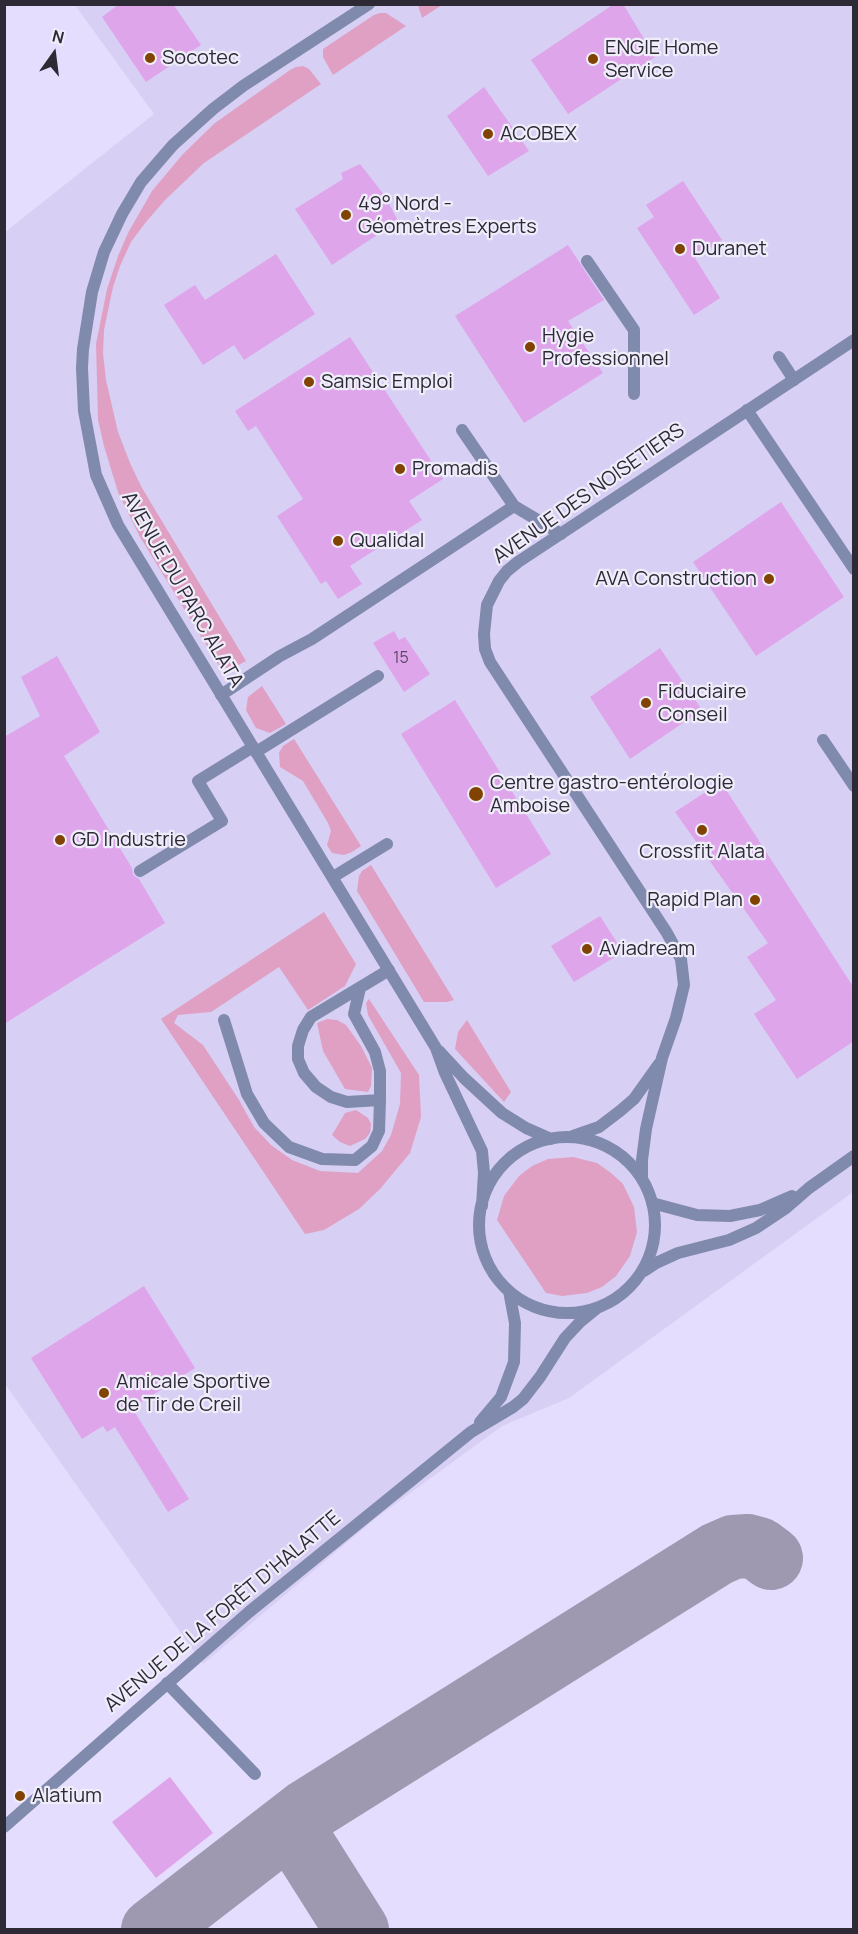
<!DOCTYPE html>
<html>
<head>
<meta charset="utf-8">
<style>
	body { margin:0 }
	#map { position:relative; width:858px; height:1934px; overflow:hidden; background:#e4ddfd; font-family:Manrope,sans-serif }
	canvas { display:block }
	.frame { position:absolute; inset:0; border:6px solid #2d2a36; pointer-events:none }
	.north { position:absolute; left:24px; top:24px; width:60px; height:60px; -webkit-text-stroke:4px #f0edfa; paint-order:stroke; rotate:14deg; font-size:16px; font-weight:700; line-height:24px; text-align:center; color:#2d2a36 }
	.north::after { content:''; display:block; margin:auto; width:21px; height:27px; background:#2d2a36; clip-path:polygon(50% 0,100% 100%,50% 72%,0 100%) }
</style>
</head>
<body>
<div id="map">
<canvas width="858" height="1934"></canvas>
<div class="frame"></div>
<div class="north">N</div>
</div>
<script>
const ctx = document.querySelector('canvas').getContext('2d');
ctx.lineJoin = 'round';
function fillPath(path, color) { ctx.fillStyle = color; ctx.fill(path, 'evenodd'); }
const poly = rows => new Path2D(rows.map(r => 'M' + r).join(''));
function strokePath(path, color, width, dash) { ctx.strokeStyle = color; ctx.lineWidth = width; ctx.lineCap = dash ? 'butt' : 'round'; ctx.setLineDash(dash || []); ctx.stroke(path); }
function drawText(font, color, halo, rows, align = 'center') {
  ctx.font = font + ' Manrope,sans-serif'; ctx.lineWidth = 4.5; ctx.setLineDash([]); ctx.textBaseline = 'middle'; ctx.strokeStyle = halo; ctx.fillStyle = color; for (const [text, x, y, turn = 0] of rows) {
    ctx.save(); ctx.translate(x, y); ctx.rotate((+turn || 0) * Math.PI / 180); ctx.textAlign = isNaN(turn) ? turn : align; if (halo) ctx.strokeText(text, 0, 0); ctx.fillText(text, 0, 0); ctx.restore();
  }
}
const built = poly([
	[75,5,853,5,853,1192,569,1398,502,1426,376,1518,203,1664,5,1384,4,233,154,114]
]);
const green = poly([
	[418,5,418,4,442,5,422,18],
	[380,13,386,13,406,26,333,75,323,57,323,49,374,15],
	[303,66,309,69,321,84,204,163,165,200,146,222,131,242,120,266,113,287,104,330,103,353,106,380,118,432,130,463,142,488,246,661,233,668,223,668,218,664,140,537,118,492,104,446,98,420,96,344,107,289,118,256,128,233,152,191,183,154,215,123,290,70,296,67],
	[262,686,286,724,270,733,256,728,246,710,248,697],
	[294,739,361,846,352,852,344,855,332,853,327,845,331,831,328,823,303,781,280,767,279,753,283,746],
	[371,865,454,1000,447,1002,424,1002,357,891,359,876,362,871],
	[324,912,356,964,345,986,308,1010,279,967,211,1012,178,1015,174,1023,203,1045,239,1100,254,1127,271,1145,292,1160,320,1171,358,1173,382,1151,391,1135,400,1104,401,1073,368,1015,366,1003,369,999,419,1075,421,1117,410,1153,380,1189,359,1209,324,1230,305,1234,161,1019],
	[327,1019,337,1020,346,1025,361,1046,372,1068,371,1086,368,1092,345,1089,323,1051,317,1023],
	[467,1020,511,1092,504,1102,455,1049,458,1032],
	[356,1110,368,1118,371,1124,370,1133,365,1139,350,1146,340,1142,332,1135,345,1113],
	[573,1157,597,1163,611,1173,623,1184,634,1207,637,1232,630,1256,616,1276,602,1287,587,1293,562,1296,546,1293,497,1220,504,1196,519,1176,532,1166,548,1159]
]);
const taxiway = poly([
	[290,1824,357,1930],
	[153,1930,307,1811,717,1554,733,1547,748,1546,759,1549,771,1558]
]);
const building = poly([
	[119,4,173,4,201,45,146,82,102,17],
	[614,4,623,4,655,57,568,114,531,60],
	[484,87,529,151,488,176,447,116],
	[360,164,385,196,398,221,332,265,295,209,343,179,341,173],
	[683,181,722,240,695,258,720,298,694,315,637,228,654,217,646,205],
	[568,245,604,300,568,321,603,373,524,423,455,316],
	[276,254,315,314,244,360,234,345,203,365,164,305,195,285,205,300],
	[350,337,443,479,409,501,422,520,350,566,362,584,338,599,326,581,321,584,277,516,303,499,256,426,248,431,235,411],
	[781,502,844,597,756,656,693,562],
	[394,631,399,640,405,637,430,674,404,692,373,643],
	[660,648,702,710,630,759,590,697],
	[57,656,100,732,64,756,132,868,133,875,139,879,165,923,4,1024,4,737,40,716,21,677],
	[455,700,551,854,496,888,401,734],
	[721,782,854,988,854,1041,797,1079,754,1014,776,1000,747,957,768,943,675,812],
	[600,916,623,952,574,982,551,946],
	[144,1286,195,1368,132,1408,189,1499,168,1512,115,1427,107,1432,103,1426,82,1439,31,1358],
	[170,1777,213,1833,156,1878,112,1822]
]);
const service = poly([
	[587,261,634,330,634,394],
	[779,357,794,380],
	[747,410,854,569],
	[462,430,514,506],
	[221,695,280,656,312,639,514,506,561,534],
	[823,740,854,786],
	[256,752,378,676],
	[140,871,222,821,198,781,253,747],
	[333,877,387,844],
	[224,1020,247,1094,264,1123,289,1147,322,1159,355,1160,372,1146,379,1131,380,1100,380,1071,375,1052,354,1014,360,988],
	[380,1100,347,1102,331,1097,316,1087,304,1073,298,1059,298,1046,303,1030,311,1017,389,970],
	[167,1683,255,1774]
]);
const minor = poly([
	[369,4,243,86,213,109,173,145,141,182,122,214,104,252,92,292,83,349,82,368,84,411,96,475,118,525,436,1048,445,1073,482,1151,484,1173,482,1206],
	[439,1051,464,1078,502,1113,526,1128,551,1139],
	[573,1136,599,1127,620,1111,634,1099,659,1064],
	'479 1225a88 88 0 1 1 176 0a88 88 0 1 1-176 0Z',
	[642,1178,642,1160,646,1129,662,1058,676,1018,684,985,681,959,667,933,490,662,485,649,484,634,487,605,499,581,507,571,518,562,854,340],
	[652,1203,697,1215,730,1216,760,1210,792,1196],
	[644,1271,656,1263,678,1253,729,1240,756,1228,786,1208,809,1188,854,1156],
	[480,1422,501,1397,514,1362,515,1323,509,1291],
	[4,1827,249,1612,471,1432,513,1407,523,1399,540,1377,565,1338,581,1321,597,1308]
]);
const markers = [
	[150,58,6,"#814301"],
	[593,59,6,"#814301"],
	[488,134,6,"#814301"],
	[346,215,6,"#814301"],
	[680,249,6,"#814301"],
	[530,347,6,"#814301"],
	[309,382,6,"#814301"],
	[400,469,6,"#814301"],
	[338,541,6,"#814301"],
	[769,579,6,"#814301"],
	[646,703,6,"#814301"],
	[476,794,8,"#814301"],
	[702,830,6,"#814301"],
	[60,840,6,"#814301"],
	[755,900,6,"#814301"],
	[587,949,6,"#814301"],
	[104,1393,6,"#814301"],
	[20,1796,6,"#814301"]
];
const numberNames = [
	["15",401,659]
];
const poiNames = [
	["ENGIE Home",605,48],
	["Service",605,71],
	["Socotec",162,58],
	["ACOBEX",500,134],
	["49° Nord -",358,204],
	["Géomètres Experts",358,227],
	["Duranet",692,249],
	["Hygie",542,336],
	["Professionnel",542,359],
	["Samsic Emploi",321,382],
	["Promadis",412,469],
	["Qualidal",350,541],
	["AVA Construction",757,579,"right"],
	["Fiduciaire",658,692],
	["Conseil",658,715],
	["Centre gastro-entérologie",490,783],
	["Amboise",490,806],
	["GD Industrie",72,840],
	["Crossfit Alata",702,852,"center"],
	["Rapid Plan",743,900,"right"],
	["Aviadream",599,949],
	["Amicale Sportive",116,1382],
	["de Tir de Creil",116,1405],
	["Alatium",32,1796]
];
const streetNames = [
	["AVENUE DES NOISETIERS",589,494,-35],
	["AVENUE DU PARC ALATA",182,590,60],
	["AVENUE DE LA FORÊT D'HALATTE",223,1612,-40]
];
fillPath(built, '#d8cff4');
fillPath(green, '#e0a0c4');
strokePath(taxiway, '#9e98b1', 64);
fillPath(building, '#dfa5eb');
strokePath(service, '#808aac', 12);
strokePath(minor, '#808aac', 12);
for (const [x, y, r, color] of markers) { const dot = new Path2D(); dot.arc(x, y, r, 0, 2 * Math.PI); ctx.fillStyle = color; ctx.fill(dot); strokePath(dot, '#f0edfa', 2); }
drawText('16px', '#5a4963', null, numberNames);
drawText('20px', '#2d2a36', '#f0edfa', poiNames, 'left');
drawText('20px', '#2d2a36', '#f0edfa', streetNames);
</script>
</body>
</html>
